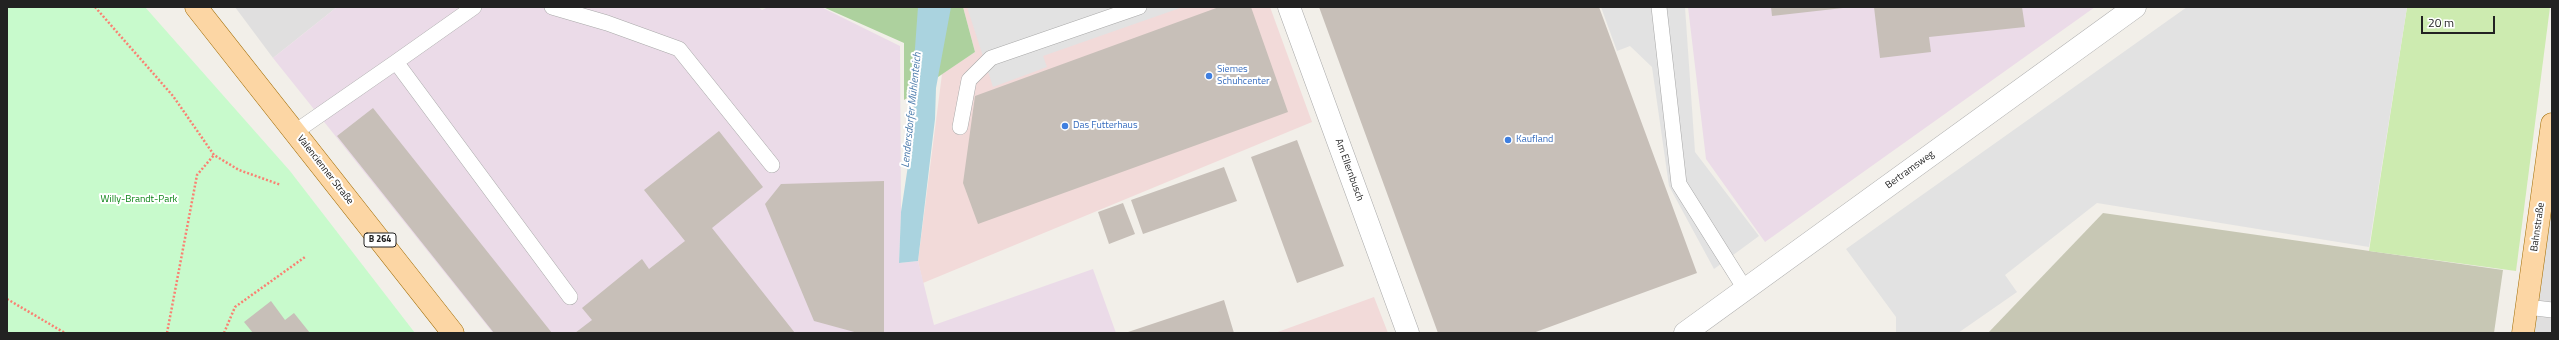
<!DOCTYPE html>
<html>
<head>
<meta charset="utf-8">
<style>
	body { margin:0 }
	#map { position:relative; width:2559px; height:340px; overflow:hidden; background:#f2efe9; font-family:"Titillium Web",sans-serif }
	canvas { display:block }
	.frame { position:absolute; inset:0; border:8px solid #222; pointer-events:none }
	.scale { position:absolute; left:2421px; top:16px; width:74px; height:18px; box-sizing:border-box; border:2px solid #222; border-top:0; padding-left:5px; font-size:12px; line-height:14px; white-space:nowrap; color:#222; -webkit-text-stroke:3px #fff; paint-order:stroke }
</style>
</head>
<body>
<div id="map">
<canvas width="2559" height="340"></canvas>
<div class="frame"></div>
<div class="scale">20 m</div>
</div>
<script>
const ctx = document.querySelector('canvas').getContext('2d');
ctx.lineJoin = 'round';
function fillPath(path, color) { ctx.fillStyle = color; ctx.fill(path, 'evenodd'); }
const poly = rows => new Path2D(rows.map(r => 'M' + r).join(''));
function strokePath(path, color, width, dash) { ctx.strokeStyle = color; ctx.lineWidth = width; ctx.lineCap = dash ? 'butt' : 'round'; ctx.setLineDash(dash || []); ctx.stroke(path); }
function drawText(font, color, halo, rows, align = 'center') {
  ctx.font = font + ' "Titillium Web",sans-serif'; ctx.lineWidth = 4; ctx.setLineDash([]); ctx.textBaseline = 'middle'; ctx.strokeStyle = halo; ctx.fillStyle = color; for (const [text, x, y, turn = 0] of rows) {
    ctx.save(); ctx.translate(x, y); ctx.rotate((+turn || 0) * Math.PI / 180); ctx.textAlign = isNaN(turn) ? turn : align; if (halo) ctx.strokeText(text, 0, 0); ctx.fillText(text, 0, 0); ctx.restore();
  }
}
const residential = poly([
	[235,7,337,7,273,58],
	[2552,207,2552,333,2532,333]
]);
const commercial = poly([
	[963,7,1270,7,1312,122,923,283,918,261,942,74,975,52],
	[1374,297,1388,333,1275,333]
]);
const industrial = poly([
	[337,7,758,7,762,10,768,7,821,7,900,46,901,212,899,263,918,261,934,325,1093,269,1116,333,493,333,273,58],
	[1688,7,2095,7,1765,242,1706,159]
]);
const construction = poly([
	[2103,213,2503,270,2494,333,1988,333]
]);
const grass = poly([
	[2407,7,2550,7,2516,271,2369,251]
]);
const forest = poly([
	[823,7,963,7,975,52,904,100,904,43]
]);
const park = poly([
	[7,7,145,7,290,171,415,333,7,333]
]);
const parking = poly([
	[967,7,1183,7,1043,56,1047,67,993,87],
	[1601,7,1685,7,1695,152,1759,236,1714,269,1669,186,1652,67,1630,46,1617,51],
	[2187,7,2407,7,2369,247,2097,203,2005,275,2017,292,1958,333,1896,333,1896,317,1846,249]
]);
const water = poly([
	[918,7,951,7,936,88,935,119,918,261,899,263,901,212,915,119,912,89]
]);
const building = poly([
	[1219,7,1251,7,1288,112,978,224,963,183,975,96],
	[1319,7,1599,7,1697,273,1533,333,1438,333],
	[1771,7,1843,7,1843,8,1772,16],
	[1874,7,2022,7,2025,27,1929,37,1931,52,1880,58],
	[373,108,552,333,494,333,337,136],
	[719,131,763,187,712,228,795,333,575,333,592,320,582,308,642,259,649,269,685,241,644,190],
	[1297,140,1344,266,1297,283,1251,157],
	[1224,167,1237,201,1143,234,1131,200],
	[884,181,884,333,858,333,814,321,765,204,781,184],
	[1123,203,1135,234,1109,244,1098,212],
	[1224,300,1234,333,1129,333,1128,332],
	[271,301,285,320,294,313,310,333,253,333,244,322]
]);
const path = poly([
	[95,7,173,96,214,155,239,170,281,185],
	[7,299,65,333],
	[167,333,197,175,214,155],
	[224,333,235,307,305,257]
]);
const lane = poly([
	[552,7,607,23,679,49,772,165],
	[1659,7,1679,184,1745,289],
	[396,62,474,7],
	[960,127,969,80,991,58,1139,7],
	[295,132,396,62,570,297],
	[2527,307,2552,310]
]);
const street = poly([
	[1289,7,1408,333],
	[1685,333,2135,7]
]);
const primary = poly([
	[196,7,453,333],
	[2523,333,2552,124]
]);
const markers = [
	[1209,76,4,"#3f7fe0"],
	[1065,126,4,"#3f7fe0"],
	[1508,140,4,"#3f7fe0"]
];
const shields = [
	[380,240,32]
];
const shieldNames = [
	["B 264",380,240]
];
const shopNames = [
	["Siemes",1217,70],
	["Schuhcenter",1217,82],
	["Das Futterhaus",1073,126],
	["Kaufland",1516,140]
];
const streetNames = [
	["Valencienner Straße",325,170,52],
	["Am Ellernbusch",1349,170,70],
	["Bertramsweg",1910,170,-36],
	["Bahnstraße",2538,227,-82]
];
const parkNames = [
	["Willy-Brandt-Park",139,200]
];
const waterNames = [
	["Lendersdorfer Mühlenteich",912,110,-84]
];
fillPath(residential, '#e0dfdf');
fillPath(commercial, '#f2dad9');
fillPath(industrial, '#ebdbe8');
fillPath(construction, '#c7c7b4');
fillPath(grass, '#cdebb0');
fillPath(forest, '#add19e');
fillPath(park, '#c8facc');
fillPath(parking, '#e2e2e2');
fillPath(water, '#aad3df');
fillPath(building, '#c7bfb8');
strokePath(lane, '#a9a9a9', 16);
strokePath(street, '#a9a9a9', 23);
strokePath(primary, '#a06b00', 23);
strokePath(path, '#fa8072', 2.5, [2, 2]);
strokePath(lane, '#fff', 15);
strokePath(street, '#fff', 22);
strokePath(primary, '#fcd6a4', 22);
for (const [x, y, r, color] of markers) { const dot = new Path2D(); dot.arc(x, y, r, 0, 2 * Math.PI); ctx.fillStyle = color; ctx.fill(dot); strokePath(dot, '#fff', 1.5); }
for (const [x, y, w] of shields) { const box = new Path2D(); box.roundRect(x - w / 2, y - 7, w, 14, 3); ctx.fillStyle = '#fff'; ctx.fill(box); strokePath(box, '#222', 1); }
drawText('bold 9px', '#222', null, shieldNames);
drawText('10px', '#366cbe', '#fff', shopNames, 'left');
drawText('10px', '#222', '#fff', streetNames);
drawText('10px', '#0c8416', '#fff', parkNames);
drawText('italic 11px', '#4a7aab', '#fff', waterNames);
</script>
</body>
</html>
